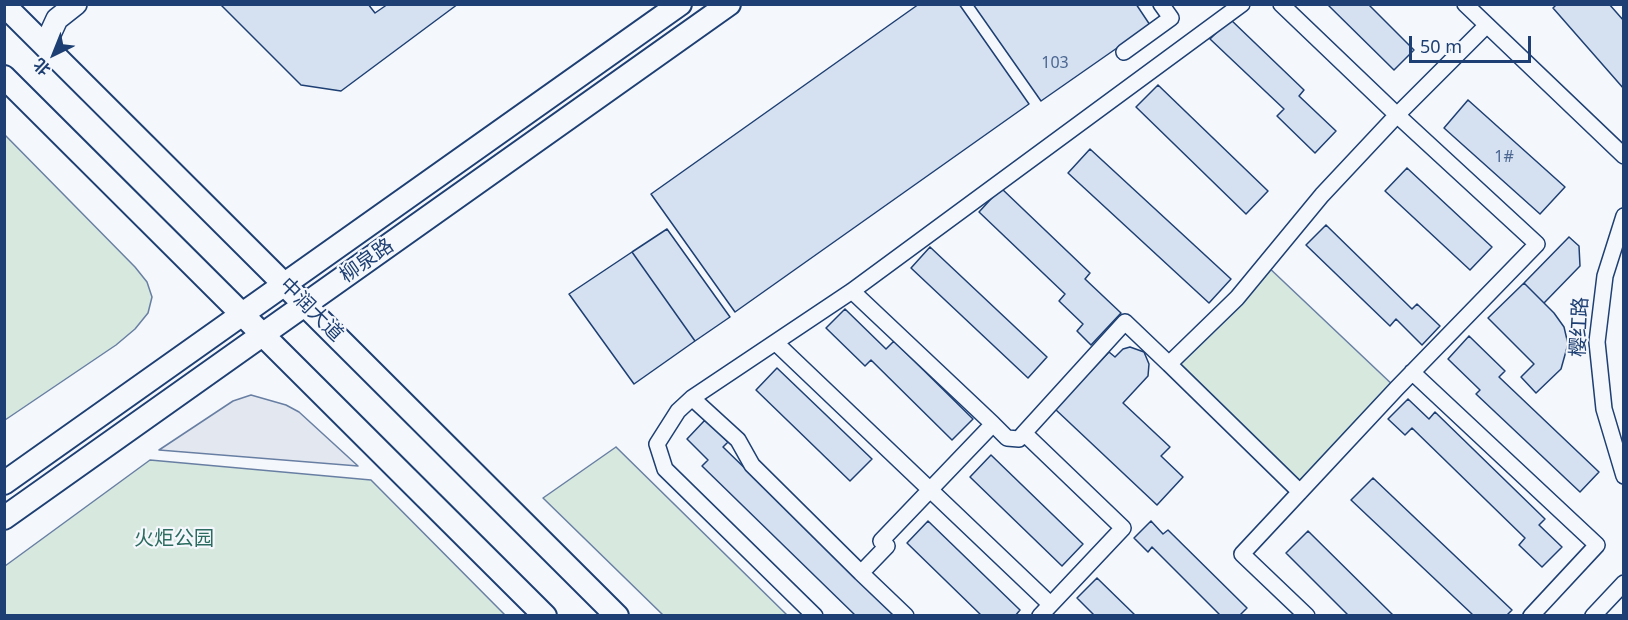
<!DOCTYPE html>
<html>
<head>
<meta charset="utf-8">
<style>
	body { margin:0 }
	#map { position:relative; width:1628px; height:620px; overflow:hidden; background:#f4f7fb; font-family:"Noto Sans","Noto Sans SC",sans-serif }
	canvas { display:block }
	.frame { position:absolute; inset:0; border:6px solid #1d3f73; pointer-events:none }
	.north { position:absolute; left:24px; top:24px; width:60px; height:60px; -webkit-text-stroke:4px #f4f7fb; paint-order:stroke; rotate:223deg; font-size:16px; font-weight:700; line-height:24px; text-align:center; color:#1d3f73 }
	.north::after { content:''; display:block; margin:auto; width:21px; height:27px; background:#1d3f73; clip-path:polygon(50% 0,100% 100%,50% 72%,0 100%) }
	.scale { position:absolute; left:1409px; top:36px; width:122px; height:27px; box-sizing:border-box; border:3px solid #1d3f73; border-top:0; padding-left:8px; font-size:18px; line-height:21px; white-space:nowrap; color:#1d3f73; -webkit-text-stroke:4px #f4f7fb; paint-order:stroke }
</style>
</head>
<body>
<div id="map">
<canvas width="1628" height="620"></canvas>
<div class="frame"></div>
<div class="north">北</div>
<div class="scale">50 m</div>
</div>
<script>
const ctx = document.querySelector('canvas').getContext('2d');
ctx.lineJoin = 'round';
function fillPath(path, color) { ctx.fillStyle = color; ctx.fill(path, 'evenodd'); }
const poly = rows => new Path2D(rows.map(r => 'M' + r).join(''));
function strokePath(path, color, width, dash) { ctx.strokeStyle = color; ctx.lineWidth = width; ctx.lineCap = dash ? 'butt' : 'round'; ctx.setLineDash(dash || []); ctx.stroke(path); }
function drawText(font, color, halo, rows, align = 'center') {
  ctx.font = font + ' "Noto Sans","Noto Sans SC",sans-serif'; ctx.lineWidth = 4.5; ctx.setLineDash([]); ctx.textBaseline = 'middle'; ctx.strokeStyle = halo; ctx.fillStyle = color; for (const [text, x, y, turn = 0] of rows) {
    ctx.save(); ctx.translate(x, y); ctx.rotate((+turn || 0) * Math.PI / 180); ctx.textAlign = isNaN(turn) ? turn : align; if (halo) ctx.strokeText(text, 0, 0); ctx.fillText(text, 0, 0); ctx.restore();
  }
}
const green = poly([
	[4,134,135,267,147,282,152,297,148,313,135,329,116,345,5,420,4,134],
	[1265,264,1396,388,1300,492,1169,364,1265,264],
	[616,447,787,615,663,615,543,498,616,447],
	[150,460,371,480,505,615,5,615,5,566,150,460]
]);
const parking = poly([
	[251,395,286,405,299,412,358,466,159,450,233,401,251,395]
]);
const building = poly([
	[220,4,368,4,375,13,388,4,458,4,341,91,301,85,220,4],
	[919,4,959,4,1029,104,735,312,651,194,919,4],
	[973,4,1136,4,1150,25,1041,101,973,4],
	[1327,4,1368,4,1414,50,1394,70,1327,4],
	[1557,4,1609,4,1624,21,1624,89,1553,8,1557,4],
	[1230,19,1304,90,1299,96,1336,131,1315,153,1277,116,1284,109,1210,39,1230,19],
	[1158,85,1268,191,1246,214,1136,107,1158,85],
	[1468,100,1565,187,1540,214,1444,128,1468,100],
	[1090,149,1231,279,1209,303,1068,173,1090,149],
	[1407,168,1492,247,1470,270,1385,191,1407,168],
	[1001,188,1090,273,1085,279,1121,313,1091,345,1077,331,1083,324,1059,301,1065,294,979,212,1001,188],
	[1326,225,1412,309,1417,304,1440,326,1422,345,1396,319,1390,326,1306,245,1326,225],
	[667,229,730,317,695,341,632,252,667,229],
	[1569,237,1579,246,1580,266,1544,303,1524,283,1569,237],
	[930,247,1047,357,1028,378,911,268,930,247],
	[632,252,695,341,634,384,569,294,632,252],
	[1524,283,1554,313,1564,327,1568,344,1561,369,1536,393,1521,377,1534,364,1488,318,1524,283],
	[845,309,886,349,894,341,973,419,952,440,871,360,865,366,826,328,845,309],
	[1469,336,1505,371,1499,377,1599,472,1580,492,1476,394,1480,390,1448,359,1469,336],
	[1130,347,1144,352,1149,364,1148,376,1123,403,1170,447,1161,456,1183,477,1157,505,1055,409,1109,352,1115,357,1123,349,1130,347],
	[777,368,872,459,850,481,756,390,777,368],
	[1408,399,1429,419,1435,412,1545,519,1539,525,1562,547,1542,567,1519,545,1525,538,1412,428,1405,435,1388,419,1408,399],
	[705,420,728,442,723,447,897,616,856,616,702,466,708,460,687,439,705,420],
	[991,455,1083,544,1062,566,970,477,991,455],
	[1373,478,1512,610,1506,616,1471,616,1472,614,1351,500,1373,478],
	[928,521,1020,610,1015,616,982,616,907,543,928,521],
	[1151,521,1163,534,1168,530,1247,608,1239,616,1221,616,1152,547,1148,552,1134,538,1151,521],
	[1308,531,1394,616,1349,616,1286,553,1308,531],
	[1097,578,1136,616,1095,616,1077,598,1097,578]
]);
const street = poly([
	[1281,4,1397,115,1537,244,1397,388,1242,554,1307,616],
	[1465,4,1624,156],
	[1124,52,1171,18,1161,4],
	[1624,216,1605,276,1597,342,1604,409,1624,476],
	[852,291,993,424],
	[776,343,1050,604],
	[1412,372,1597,545,1531,616],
	[692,398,738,440,752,465,861,573],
	[1300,492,1169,364,1237,298,1322,195,1397,115,1487,25],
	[815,616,665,469,657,444,678,411,692,398,852,291,1242,4],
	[906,616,861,573,887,546,881,541,993,424,1007,438,1019,439,1024,433],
	[1040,616,1123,528,1024,433,1125,322,1169,364],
	[1593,616,1624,583]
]);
const secondary = poly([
	[45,45,57,19,76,4]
]);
const primary = poly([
	[4,5,617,616],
	[4,77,545,616],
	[4,483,680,4],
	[4,518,729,4]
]);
const numberNames = [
	["103",1055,63],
	["1#",1504,157]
];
const streetNames = [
	["柳泉路",367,261,-35],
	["中润大道",311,310,45],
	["樱红路",1580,327,-87]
];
const parkNames = [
	["火炬公园",174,539]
];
fillPath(green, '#d7e8df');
strokePath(green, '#687fa3', 1.5);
fillPath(parking, '#e3e8f0');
strokePath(parking, '#687fa3', 1.5);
fillPath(building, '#d5e0f0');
strokePath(building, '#1d3f73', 1.5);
strokePath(street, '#1d3f73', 18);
strokePath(secondary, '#1d3f73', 24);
strokePath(primary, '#1d3f73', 26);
strokePath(street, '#f4f7fb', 15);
strokePath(secondary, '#f4f7fb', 21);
strokePath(primary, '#f4f7fb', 22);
drawText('16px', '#4b6792', null, numberNames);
drawText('20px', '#1d3f73', '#f4f7fb', streetNames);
drawText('20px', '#2c6c60', '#f4f7fb', parkNames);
</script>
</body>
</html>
